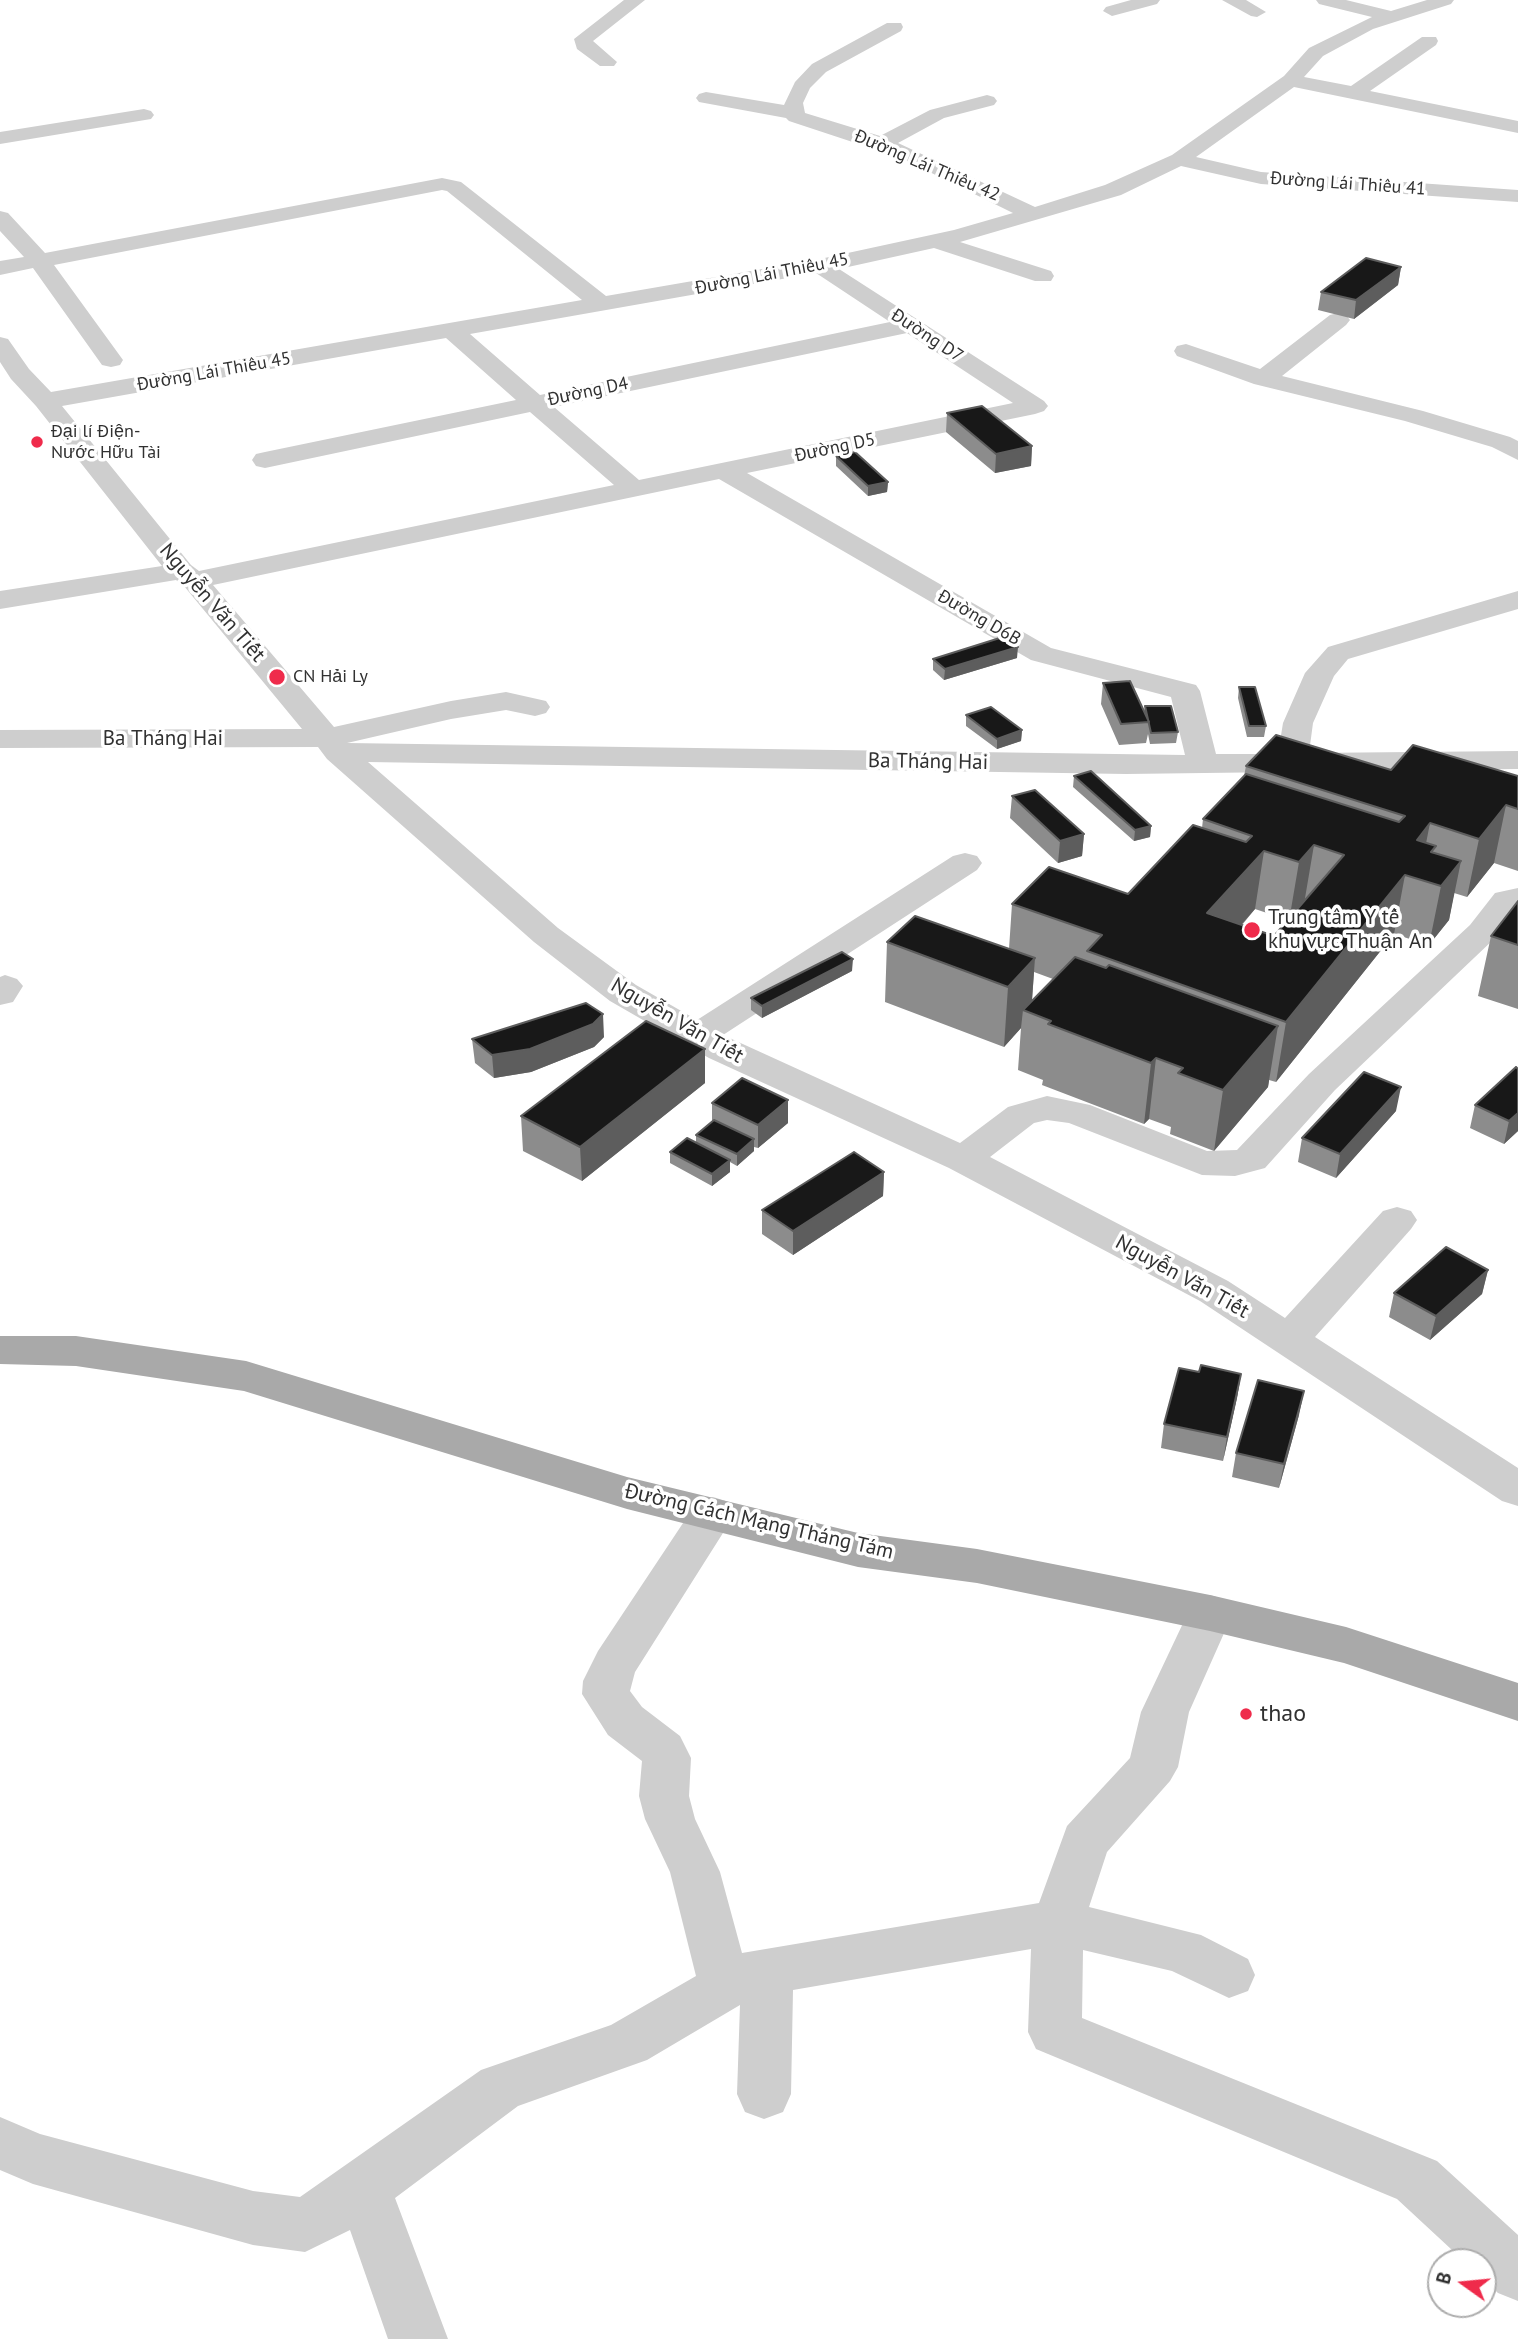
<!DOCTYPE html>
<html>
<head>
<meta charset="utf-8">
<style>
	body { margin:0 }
	#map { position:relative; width:1518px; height:2339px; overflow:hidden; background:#fff; font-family:"PT Sans",sans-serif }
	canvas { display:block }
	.north { position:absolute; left:1427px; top:2248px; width:70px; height:70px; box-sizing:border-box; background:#fff; border:2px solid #adadad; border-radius:50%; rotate:285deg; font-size:19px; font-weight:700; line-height:28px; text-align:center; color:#313131 }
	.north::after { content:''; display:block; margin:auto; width:24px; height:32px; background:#ef2b4b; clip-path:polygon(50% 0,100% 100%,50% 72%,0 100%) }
</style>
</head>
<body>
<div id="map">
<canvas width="1518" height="2339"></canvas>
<div class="north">B</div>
</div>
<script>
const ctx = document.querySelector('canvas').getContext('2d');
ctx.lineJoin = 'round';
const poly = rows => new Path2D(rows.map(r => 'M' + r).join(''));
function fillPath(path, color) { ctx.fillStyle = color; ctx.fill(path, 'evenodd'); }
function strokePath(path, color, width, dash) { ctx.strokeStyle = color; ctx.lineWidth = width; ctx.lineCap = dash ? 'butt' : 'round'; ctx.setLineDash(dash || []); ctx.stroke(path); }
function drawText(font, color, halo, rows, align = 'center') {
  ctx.font = font + ' "PT Sans",sans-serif'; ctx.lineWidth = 7; ctx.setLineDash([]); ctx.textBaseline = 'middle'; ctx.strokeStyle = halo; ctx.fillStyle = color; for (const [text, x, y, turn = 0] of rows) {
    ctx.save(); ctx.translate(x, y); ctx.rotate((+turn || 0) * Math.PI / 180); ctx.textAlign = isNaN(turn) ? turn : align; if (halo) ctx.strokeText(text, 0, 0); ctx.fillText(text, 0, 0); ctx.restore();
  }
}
const minor = poly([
	[624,0,645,0,593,41,617,62,614,66,600,66,577,49,574,39,624,0],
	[1131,0,1160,0,1157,4,1112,16,1103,11,1106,7,1131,0],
	[1222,0,1246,0,1266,12,1257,17,1251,16,1222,0],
	[1316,0,1346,0,1391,11,1427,0,1454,0,1451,4,1373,29,1323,56,1304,77,1351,86,1422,37,1436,37,1438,41,1436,45,1370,91,1518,121,1518,133,1294,87,1196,157,1261,172,1518,190,1518,202,1261,184,1181,166,1121,195,960,242,1051,271,1054,276,1051,281,1035,281,934,248,839,269,1044,401,1048,406,1044,411,1035,414,747,473,1051,648,1196,685,1200,691,1216,754,1278,754,1283,723,1305,673,1328,647,1518,591,1518,609,1348,659,1334,676,1313,723,1309,753,1518,751,1518,769,1126,774,368,762,558,928,636,985,697,1020,953,856,965,853,977,856,982,863,977,870,723,1035,960,1143,1008,1107,1047,1096,1090,1105,1207,1151,1237,1150,1309,1074,1470,925,1495,893,1518,888,1518,908,1494,939,1335,1090,1265,1168,1235,1176,1202,1175,1069,1123,1047,1120,1034,1123,990,1157,1228,1281,1285,1318,1383,1211,1397,1207,1411,1211,1417,1220,1411,1229,1315,1337,1518,1468,1518,1506,1502,1501,1200,1301,949,1168,709,1058,610,1001,534,942,327,759,318,747,0,748,0,730,302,729,184,586,176,580,0,609,0,591,162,566,36,406,11,379,0,362,0,337,8,339,29,369,51,392,582,300,447,191,442,190,54,265,123,360,120,365,111,367,102,365,33,268,0,275,0,261,24,257,0,231,0,211,8,213,45,253,442,178,461,182,606,296,820,259,954,230,1013,213,901,158,789,121,786,118,699,102,696,98,699,94,706,92,784,105,795,82,812,64,887,23,901,23,903,27,901,31,826,72,810,88,803,103,805,113,880,136,930,110,987,95,994,97,997,101,994,105,944,118,898,143,1035,207,1105,185,1172,155,1284,76,1309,48,1372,17,1319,4,1316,0],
	[816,273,890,322,540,395,470,334,816,273],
	[907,333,1013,403,639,480,554,407,907,333],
	[446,338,516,400,265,452,256,454,252,460,256,466,265,468,530,412,614,485,199,571,191,565,62,406,446,338],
	[719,479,1031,660,1171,697,1185,755,347,743,451,719,506,710,535,716,546,713,550,707,546,701,506,692,451,701,334,727,213,585,719,479],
	[144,109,151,111,154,115,151,119,0,144,0,132,144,109],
	[1338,313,1346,315,1350,320,1346,325,1282,376,1423,411,1510,437,1518,441,1518,460,1492,447,1405,421,1254,384,1177,356,1174,351,1177,346,1186,344,1260,369,1330,315,1338,313],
	[5,975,17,979,23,986,13,1002,0,1005,0,977,5,975],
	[713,1497,729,1502,735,1514,635,1672,630,1691,642,1707,680,1736,691,1758,689,1796,695,1819,720,1872,742,1953,1039,1903,1067,1826,1130,1758,1141,1712,1194,1600,1210,1595,1226,1600,1233,1613,1189,1712,1178,1767,1170,1781,1107,1852,1089,1907,1201,1935,1248,1959,1255,1975,1248,1991,1229,1998,1172,1971,1083,1950,1082,2018,1437,2161,1518,2235,1518,2301,1498,2293,1483,2279,1483,2262,1465,2262,1397,2199,1036,2049,1028,2032,1031,1949,793,1990,791,2094,783,2112,764,2119,745,2112,737,2094,740,2005,647,2060,518,2106,395,2198,448,2339,388,2339,350,2230,305,2252,253,2245,33,2184,0,2170,0,2117,40,2134,253,2191,300,2197,481,2070,611,2025,696,1976,670,1872,645,1819,639,1796,642,1761,608,1735,582,1694,583,1681,598,1651,697,1502,713,1497]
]);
const major = poly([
	[0,1336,76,1336,246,1361,627,1477,858,1533,977,1549,1210,1595,1346,1627,1518,1683,1518,1721,1344,1663,1210,1631,977,1583,858,1567,627,1509,244,1391,76,1366,0,1364,0,1336]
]);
const wall = poly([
	[1401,267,1398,285,1354,319,1318,310,1321,292],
	[947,413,1032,446,1031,466,995,473,946,432],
	[836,456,888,482,887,492,868,496,836,466],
	[1017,658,944,680,933,670,933,659],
	[1103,683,1144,712,1145,706,1178,732,1176,743,1150,744,1148,734,1146,743,1119,745,1101,704],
	[1239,687,1266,726,1264,737,1247,737,1238,698],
	[966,715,1022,730,1021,741,997,749,966,726],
	[1246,766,1518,776,1518,871,1494,863,1467,897,1454,893,1449,920,1429,945,1394,934,1276,1082,1269,1080,1268,1087,1214,1151,1170,1134,1171,1127,1149,1119,1144,1124,1042,1085,1043,1080,1018,1070,1021,1028,1004,1047,885,1002,887,942,1009,949,1012,904,1128,894,1202,828,1203,819,1244,776],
	[1255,909,1288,920,1274,936,1242,925],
	[1034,972,1053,979,1032,1001],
	[1074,776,1151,826,1150,837,1134,841,1073,787],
	[1012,796,1084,834,1082,856,1058,863,1010,818],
	[1518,901,1518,1009,1478,996,1491,936],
	[852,971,762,1018,751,1010,751,998],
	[604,1037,594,1047,531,1072,494,1078,475,1063,472,1039],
	[705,1049,705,1083,582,1181,523,1151,521,1116],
	[1516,1067,1518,1131,1504,1144,1470,1128,1475,1105],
	[712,1103,788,1123,758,1148,754,1147,754,1151,737,1166,730,1162,730,1172,712,1186,670,1163,670,1152,696,1142,696,1135,712,1121],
	[1396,1111,1336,1178,1298,1162,1302,1138],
	[884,1172,883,1196,793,1255,762,1234,762,1210],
	[1488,1270,1482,1294,1430,1340,1389,1317,1394,1293],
	[1199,1372,1241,1374,1237,1398,1223,1461,1161,1448,1164,1424],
	[1299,1415,1279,1488,1232,1477,1236,1453]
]);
const shadedWall = poly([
	[1401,267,1398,285,1354,319,1356,300],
	[1032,446,1031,466,995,473,996,454],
	[888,482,887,492,868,496,868,486],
	[1018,647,1017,658,944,680,945,669],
	[1022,730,1021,741,997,749,997,739],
	[1506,805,1494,863,1467,897,1479,839],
	[1430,823,1419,879,1417,840],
	[1151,826,1150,837,1134,841,1135,830],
	[1084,834,1082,856,1058,863,1060,841],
	[1314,845,1304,904,1289,921,1299,862],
	[1264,851,1255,909,1199,973,1207,913],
	[1461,861,1449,920,1429,945,1441,886],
	[1405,875,1394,934,1276,1082,1286,1022],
	[1035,958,1031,1013,1023,1010,1021,1028,1004,1047,1008,987],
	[853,959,852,971,762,1018,762,1006],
	[603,1014,604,1037,594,1047,531,1072,494,1078,492,1055],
	[1278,1026,1268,1087,1214,1151,1223,1090],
	[705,1049,705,1083,582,1181,580,1147],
	[1156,1058,1149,1119,1144,1124,1151,1063],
	[1401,1087,1396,1111,1336,1178,1340,1154],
	[788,1100,788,1123,758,1148,758,1125],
	[1518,1113,1518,1131,1504,1144,1509,1121],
	[754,1139,754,1151,737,1166,737,1154],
	[730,1160,730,1172,712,1186,712,1174],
	[884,1172,883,1196,793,1255,793,1231],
	[1488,1270,1482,1294,1430,1340,1436,1316],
	[1241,1374,1237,1398,1223,1461,1227,1437],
	[1304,1391,1299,1415,1279,1488,1284,1464]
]);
const building = poly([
	[1366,258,1401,267,1356,300,1321,292,1366,258],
	[982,406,1032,446,996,454,947,413,982,406],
	[855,452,888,482,868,486,836,456,855,452],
	[1003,637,1018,647,945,669,933,659,1003,637],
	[1130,681,1149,722,1121,724,1103,683,1130,681],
	[1239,687,1255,687,1266,726,1249,726,1239,687],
	[1145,706,1171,706,1178,732,1151,733,1145,706],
	[991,707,1022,730,997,739,966,715,991,707],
	[1276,735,1391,770,1413,745,1518,776,1518,809,1506,805,1479,839,1430,823,1417,840,1436,846,1431,852,1461,861,1441,886,1405,875,1286,1022,1087,951,1102,935,1012,904,1049,867,1128,894,1193,825,1246,842,1252,836,1203,819,1246,774,1399,822,1405,816,1246,766,1276,735],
	[1314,845,1344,855,1274,936,1207,913,1264,851,1299,862,1314,845],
	[1091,771,1151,826,1135,830,1074,776,1091,771],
	[1035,790,1084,834,1060,841,1012,796,1035,790],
	[1518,901,1518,945,1491,936,1518,901],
	[915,916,1035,958,1008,987,887,942,915,916],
	[842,952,853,959,762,1006,751,998,842,952],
	[1075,957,1106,968,1109,965,1278,1026,1223,1090,1178,1073,1183,1068,1156,1058,1151,1063,1048,1024,1051,1021,1023,1010,1075,957],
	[586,1003,603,1014,593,1024,530,1049,492,1055,472,1039,586,1003],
	[646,1021,705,1049,580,1147,521,1116,646,1021],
	[1516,1067,1518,1069,1518,1113,1509,1121,1475,1105,1516,1067],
	[1364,1072,1401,1087,1340,1154,1302,1138,1364,1072],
	[742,1078,788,1100,758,1125,712,1103,742,1078],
	[714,1120,754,1139,737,1154,696,1135,714,1120],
	[687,1138,730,1160,712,1174,670,1152,687,1138],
	[854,1152,884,1172,793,1231,762,1210,854,1152],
	[1446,1247,1488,1270,1436,1316,1394,1293,1446,1247],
	[1201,1365,1241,1374,1227,1437,1164,1424,1179,1368,1199,1372,1201,1365],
	[1258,1380,1304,1391,1284,1464,1236,1453,1258,1380]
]);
const markers = [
	[37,442,7,"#ef2b4b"],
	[277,677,9,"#ef2b4b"],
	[1252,930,9,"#ef2b4b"],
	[1246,1714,7,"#ef2b4b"]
];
const farStreetnames = [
	["Đường Lái Thiêu 42",927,166,23],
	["Đường Lái Thiêu 41",1348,184,4],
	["Đường Lái Thiêu 45",772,274,-11],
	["Đường D7",927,336,33],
	["Đường Lái Thiêu 45",214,372,-10],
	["Đường D4",588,392,-12],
	["Đường D5",835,448,-12],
	["Đường D6B",979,618,30]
];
const farPoinames = [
	["Đại lí Điện-",51,432],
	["Nước Hữu Tài",51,453],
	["CN Hải Ly",293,677]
];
const streetNames = [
	["Nguyễn Văn Tiết",212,603,49],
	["Ba Tháng Hai",163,739],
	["Ba Tháng Hai",928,762,1],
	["Nguyễn Văn Tiết",677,1021,30],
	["Nguyễn Văn Tiết",1182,1277,29],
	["Đường Cách Mạng Tháng Tám",759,1522,13]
];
const poiNames = [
	["Trung tâm Y tế",1268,918],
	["khu vực Thuận An",1268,942]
];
const nearPoinames = [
	["thao",1260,1714]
];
fillPath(minor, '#cecece');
fillPath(major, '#a9a9a9');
fillPath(wall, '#8c8c8c');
fillPath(shadedWall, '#5d5d5d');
fillPath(building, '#181818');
strokePath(building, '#5d5d5d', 2);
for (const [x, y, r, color] of markers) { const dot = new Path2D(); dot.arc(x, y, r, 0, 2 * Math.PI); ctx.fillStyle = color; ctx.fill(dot); strokePath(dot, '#fff', 2.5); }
drawText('18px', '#313131', '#fff', farStreetnames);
drawText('18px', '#313131', '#fff', farPoinames, 'left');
drawText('21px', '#313131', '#fff', streetNames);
drawText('21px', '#313131', '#fff', poiNames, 'left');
drawText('24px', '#313131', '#fff', nearPoinames, 'left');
</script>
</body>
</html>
